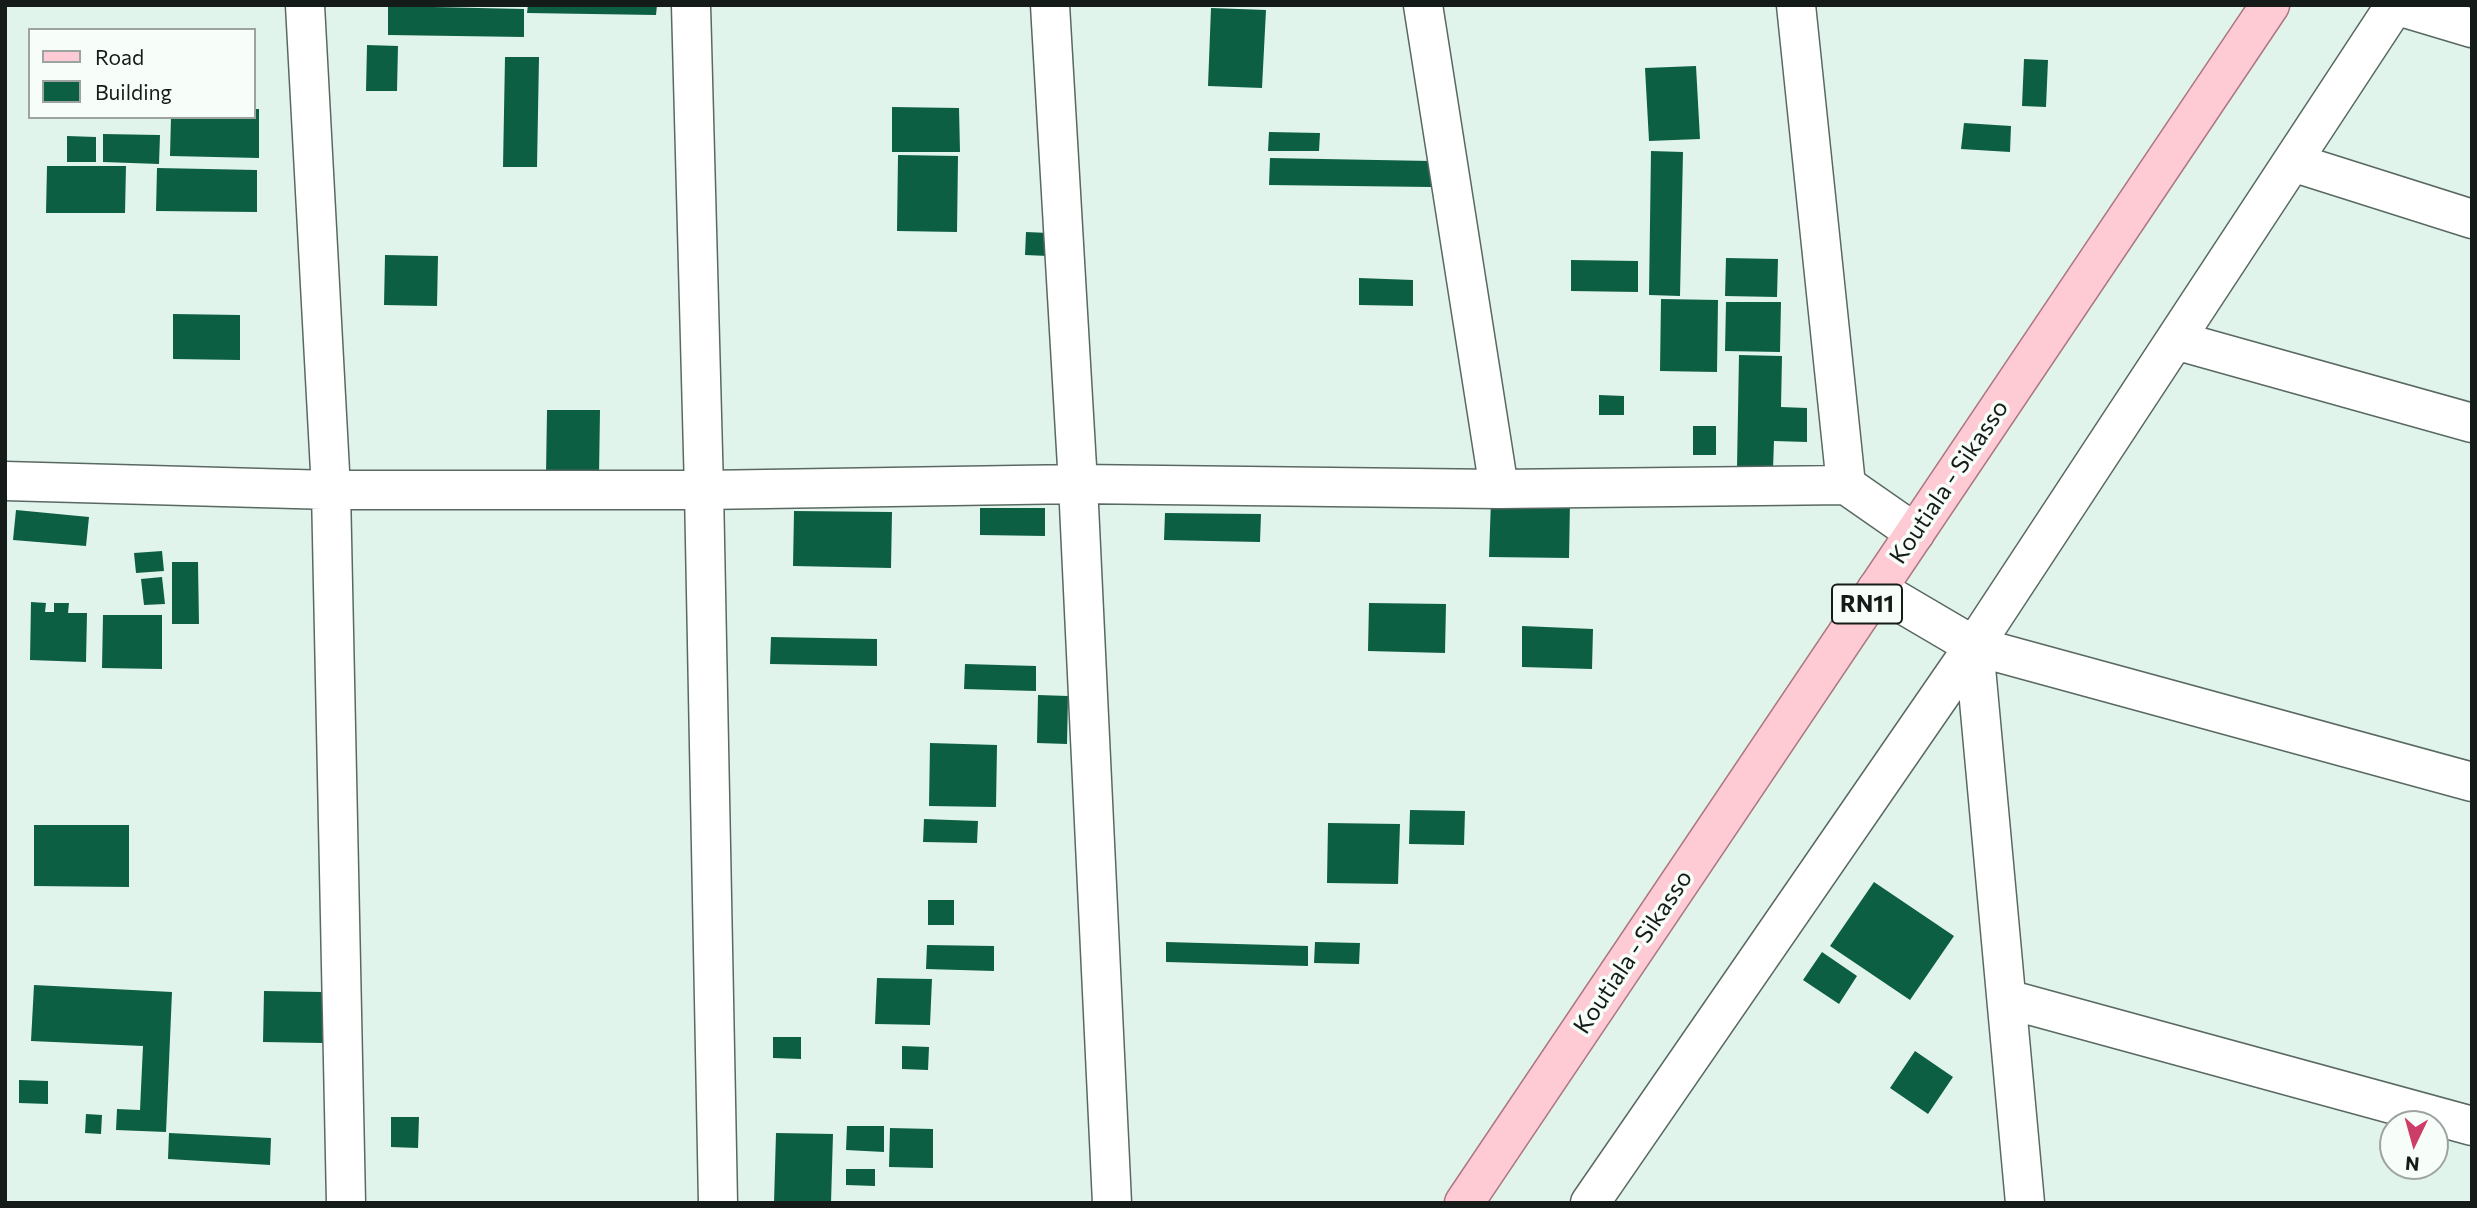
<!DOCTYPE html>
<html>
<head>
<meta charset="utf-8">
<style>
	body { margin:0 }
	#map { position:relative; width:2477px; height:1208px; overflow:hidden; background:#e1f4eb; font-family:Commissioner,sans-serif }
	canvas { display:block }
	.frame { position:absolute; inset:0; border:7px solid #151b18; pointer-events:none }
	.legend { position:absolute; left:28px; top:28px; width:228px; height:91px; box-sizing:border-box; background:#f7fefa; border:2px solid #9da3a0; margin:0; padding:9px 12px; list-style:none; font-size:21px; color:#151b18 }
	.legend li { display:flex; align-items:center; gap:14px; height:35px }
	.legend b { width:35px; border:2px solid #9da3a0 }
	.north { position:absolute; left:2379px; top:1110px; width:70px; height:70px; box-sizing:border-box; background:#f7fefa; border:2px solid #9da3a0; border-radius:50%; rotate:185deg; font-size:19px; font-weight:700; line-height:28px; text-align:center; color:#151b18 }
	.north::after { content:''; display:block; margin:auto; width:24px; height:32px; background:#cd3e67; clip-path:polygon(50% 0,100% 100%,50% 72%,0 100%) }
</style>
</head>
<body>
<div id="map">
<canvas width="2477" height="1208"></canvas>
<div class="frame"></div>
<ul class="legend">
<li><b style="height:9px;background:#fecbd4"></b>Road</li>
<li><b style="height:19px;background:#0d5f44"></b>Building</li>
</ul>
<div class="north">N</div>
</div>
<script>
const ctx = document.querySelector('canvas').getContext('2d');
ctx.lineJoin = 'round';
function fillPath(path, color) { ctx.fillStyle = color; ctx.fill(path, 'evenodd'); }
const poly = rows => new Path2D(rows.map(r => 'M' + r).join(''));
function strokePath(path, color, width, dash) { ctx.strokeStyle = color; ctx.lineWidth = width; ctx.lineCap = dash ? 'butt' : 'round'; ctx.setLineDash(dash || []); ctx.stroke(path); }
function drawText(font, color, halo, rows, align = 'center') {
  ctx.font = font + ' Commissioner,sans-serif'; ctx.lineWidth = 7; ctx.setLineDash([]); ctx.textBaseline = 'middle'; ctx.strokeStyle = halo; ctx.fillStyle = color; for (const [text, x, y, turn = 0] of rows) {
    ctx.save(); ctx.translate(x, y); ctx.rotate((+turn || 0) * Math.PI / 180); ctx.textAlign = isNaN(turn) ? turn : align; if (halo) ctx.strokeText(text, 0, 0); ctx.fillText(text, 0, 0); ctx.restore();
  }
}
const building = poly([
	[528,5,657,5,656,15,527,13],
	[388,6,524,9,524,37,388,35],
	[1211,8,1266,10,1262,88,1208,86],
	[367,45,398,46,397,91,366,91],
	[505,57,539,57,537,167,503,167],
	[2024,59,2048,60,2046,107,2022,106],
	[1696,66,1700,139,1649,141,1645,68],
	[892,107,959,108,960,152,892,152],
	[254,109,259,109,259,158,170,156,171,117,254,117],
	[1964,123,2011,126,2010,152,1961,149],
	[1269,132,1320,133,1319,151,1268,151],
	[103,134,160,135,159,164,103,162],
	[67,136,96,137,96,162,67,162],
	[1651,151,1683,152,1680,296,1649,295],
	[898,155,958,156,957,232,897,231],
	[1270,158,1431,161,1431,187,1269,185],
	[47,166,126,166,125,213,46,213],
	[157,168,257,170,257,212,156,211],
	[1026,232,1049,233,1048,256,1025,255],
	[385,255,438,256,437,306,384,305],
	[1726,258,1778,259,1777,297,1725,296],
	[1571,260,1638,261,1638,292,1571,291],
	[1359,278,1413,280,1413,306,1359,305],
	[1661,299,1718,300,1717,372,1660,371],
	[1726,302,1781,302,1780,352,1725,351],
	[173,314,240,315,240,360,173,359],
	[1739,355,1782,356,1781,407,1807,408,1807,442,1774,441,1773,469,1737,468],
	[1599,395,1624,396,1624,415,1599,415],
	[547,410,600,410,599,476,546,475],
	[1693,426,1716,426,1716,455,1693,455],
	[1491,500,1570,502,1569,558,1489,557],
	[980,508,1045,508,1045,536,980,535],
	[16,510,89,517,86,546,13,540],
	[794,511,892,512,891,568,793,566],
	[1165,513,1261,514,1260,542,1164,540],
	[162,551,164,571,136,573,134,553],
	[172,562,198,562,199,624,172,624],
	[162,577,165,604,144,605,141,579],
	[31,602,46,603,45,612,54,612,54,603,69,603,68,613,87,613,86,662,30,660],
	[1369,603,1446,604,1445,653,1368,651],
	[103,615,162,615,162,669,102,668],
	[1522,626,1593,629,1592,669,1522,667],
	[771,637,877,639,877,666,770,664],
	[965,664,1036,666,1036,691,964,689],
	[1038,695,1068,696,1067,744,1037,743],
	[930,743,997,745,996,807,929,806],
	[1410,810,1465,811,1464,845,1409,844],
	[924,819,978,821,977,843,923,842],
	[1328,823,1400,824,1398,884,1327,883],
	[34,825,129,825,129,887,34,886],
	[1874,882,1954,936,1910,1000,1830,946],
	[928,900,954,900,954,925,928,925],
	[1166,942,1308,946,1308,966,1166,962],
	[1315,942,1360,943,1359,964,1314,963],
	[927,945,994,946,994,971,926,969],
	[1822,952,1857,976,1839,1004,1803,980],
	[877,978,932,979,930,1025,875,1024],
	[34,985,172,992,166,1132,116,1130,117,1109,140,1110,143,1046,31,1041],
	[264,991,323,992,323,1043,263,1042],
	[773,1037,801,1037,801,1059,773,1058],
	[902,1046,929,1047,928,1070,902,1069],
	[1915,1051,1953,1077,1928,1114,1890,1088],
	[19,1080,48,1081,48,1104,19,1103],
	[86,1114,102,1115,101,1134,85,1133],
	[391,1117,419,1117,418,1148,391,1147],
	[847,1126,884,1126,884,1152,846,1150],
	[890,1128,933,1129,933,1168,889,1167],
	[169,1133,271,1138,270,1165,168,1159],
	[776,1133,833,1134,831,1203,774,1203],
	[846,1169,875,1169,875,1186,846,1185]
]);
const minor = poly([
	[305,5,331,490,346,1203],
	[691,5,704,490,718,1203],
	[1050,5,1078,484,1112,1203],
	[1423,5,1499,489],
	[1796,5,1846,485,1915,533],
	[2292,162,2472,219],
	[2175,340,2472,423],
	[5,481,331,490,704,490,1078,484,1499,489,1846,485],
	[1877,589,1974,646,2472,782],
	[1974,646,2025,1203],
	[2007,999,2472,1126],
	[1590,1203,1974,646,2395,5,2472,28]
]);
const major = poly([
	[1464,1203,2270,5]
]);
const shields = [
	[1867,604,70]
];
const shieldNames = [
	["RN11",1867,604]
];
const streetNames = [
	["Koutiala - Sikasso",1949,482,-56],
	["Koutiala - Sikasso",1633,952,-56]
];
fillPath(building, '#0d5f44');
strokePath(minor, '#596961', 41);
strokePath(major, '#ac7780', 41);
strokePath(minor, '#fff', 38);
strokePath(major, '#fecbd4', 38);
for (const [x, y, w] of shields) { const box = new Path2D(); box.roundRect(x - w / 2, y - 19.5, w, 39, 5); ctx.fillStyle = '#f7fefa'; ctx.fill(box); strokePath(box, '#151b18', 2); }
drawText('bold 23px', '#151b18', null, shieldNames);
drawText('24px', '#151b18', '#f7fefa', streetNames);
</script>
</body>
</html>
